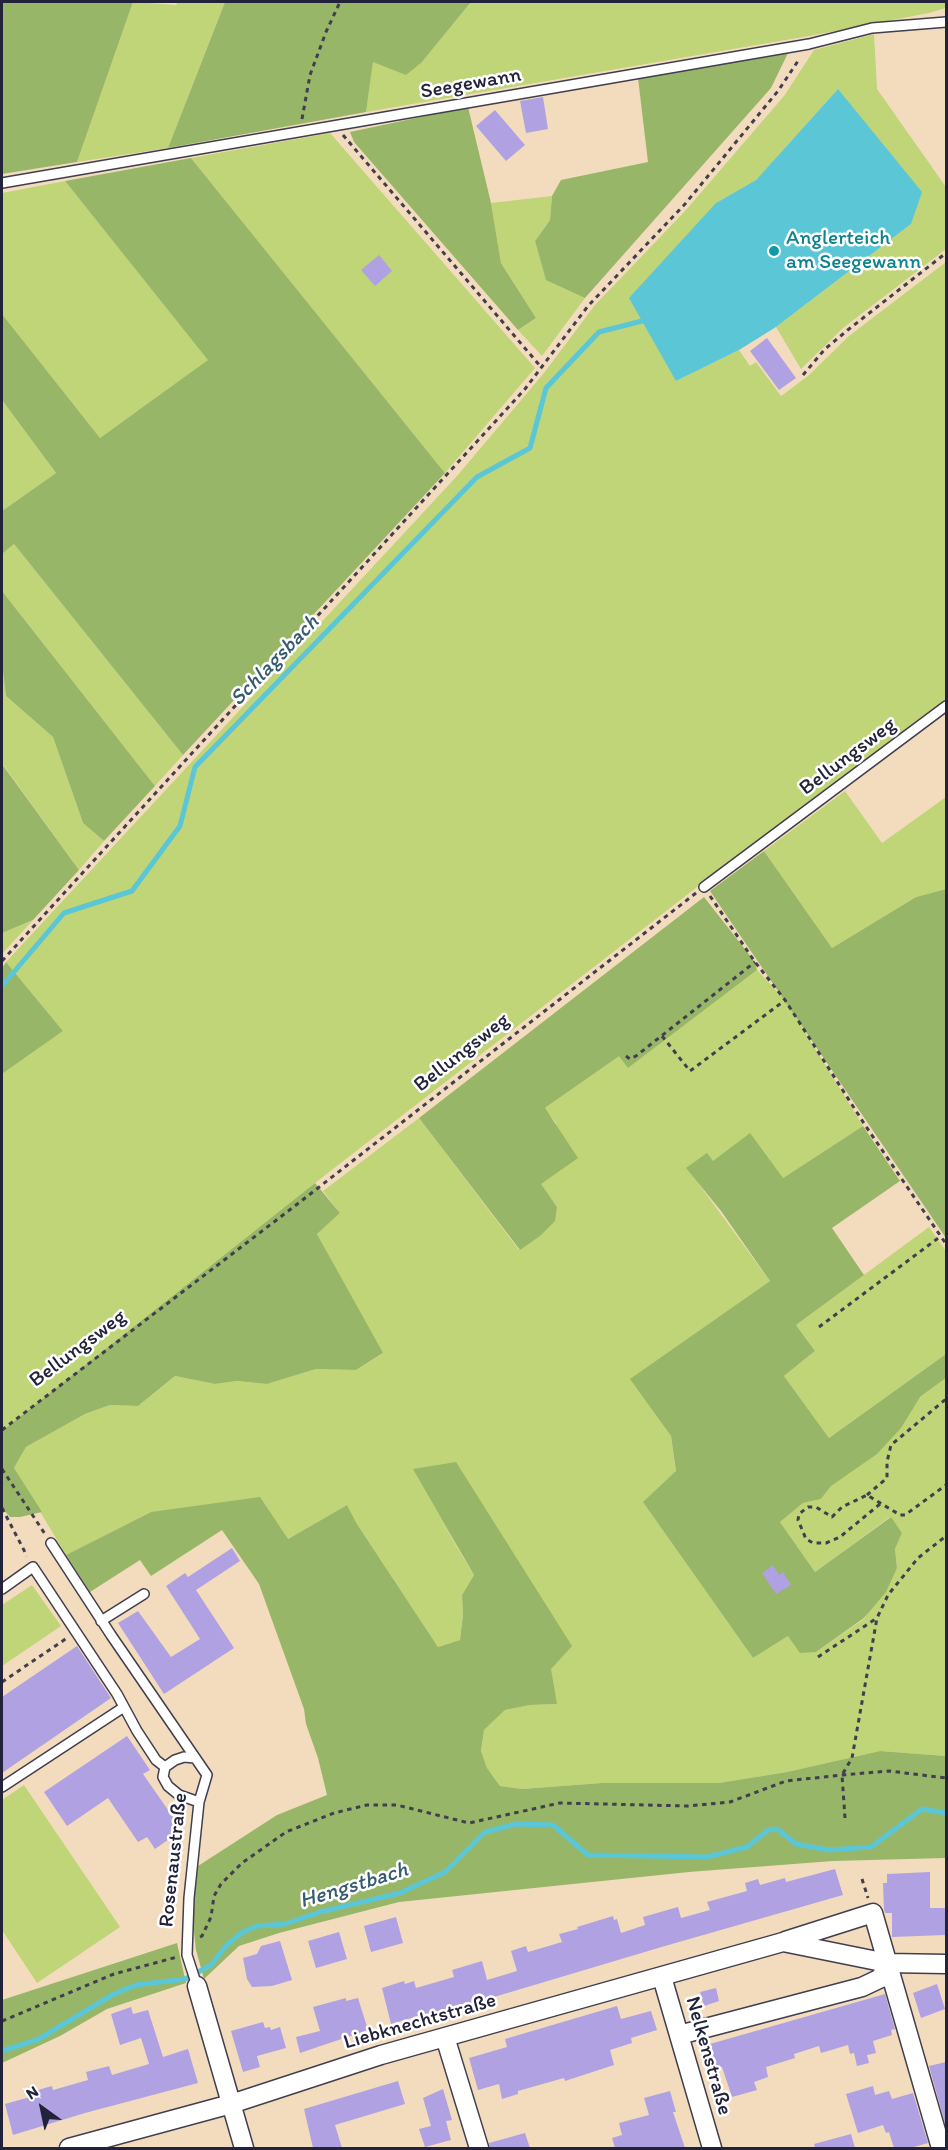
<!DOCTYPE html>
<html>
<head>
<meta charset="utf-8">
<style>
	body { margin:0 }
	#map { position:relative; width:948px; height:2150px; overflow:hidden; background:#f3dcbd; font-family:Itim,sans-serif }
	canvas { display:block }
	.frame { position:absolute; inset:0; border:3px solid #22223b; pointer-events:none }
	.north { position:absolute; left:12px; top:2078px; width:60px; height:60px; -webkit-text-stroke:4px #fff; paint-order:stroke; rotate:327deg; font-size:16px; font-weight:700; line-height:24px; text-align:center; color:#22223b }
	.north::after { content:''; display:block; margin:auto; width:21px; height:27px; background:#22223b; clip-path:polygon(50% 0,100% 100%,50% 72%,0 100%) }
</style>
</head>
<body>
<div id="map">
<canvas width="948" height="2150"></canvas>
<div class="frame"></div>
<div class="north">N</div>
</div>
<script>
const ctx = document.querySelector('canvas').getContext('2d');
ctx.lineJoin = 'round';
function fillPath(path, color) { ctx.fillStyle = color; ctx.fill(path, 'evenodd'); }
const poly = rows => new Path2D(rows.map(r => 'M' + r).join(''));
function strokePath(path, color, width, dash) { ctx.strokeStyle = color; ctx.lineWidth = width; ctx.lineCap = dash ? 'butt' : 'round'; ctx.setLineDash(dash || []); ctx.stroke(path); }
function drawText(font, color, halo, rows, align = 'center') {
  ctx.font = font + ' Itim,sans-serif'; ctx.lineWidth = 5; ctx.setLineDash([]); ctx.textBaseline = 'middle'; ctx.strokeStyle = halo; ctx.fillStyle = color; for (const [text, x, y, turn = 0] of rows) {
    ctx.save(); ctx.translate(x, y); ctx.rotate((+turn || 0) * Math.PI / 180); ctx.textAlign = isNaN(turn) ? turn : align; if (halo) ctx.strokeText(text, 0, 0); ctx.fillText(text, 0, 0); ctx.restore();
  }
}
const green = poly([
	[133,2,176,5,178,2,225,2,168,148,77,162],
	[471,2,946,2,946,8,929,13,809,36,366,112,373,61,422,62],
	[874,34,877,89,946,187,946,249,843,328,801,369,776,327,911,224,838,89,756,180,716,203,676,381,739,350,750,366,756,362,781,396,808,376,849,336,946,262,946,699,701,884,315,1183,2,1431,2,1074,63,1031,6,962,457,476,544,373,595,305,686,210,784,96,814,50],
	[330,133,535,368,445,473,191,158],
	[65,181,209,360,100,438,2,314,2,193],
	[552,196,550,220,535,241,546,279,585,298,542,356,518,330,536,318,501,263,491,203],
	[2,400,56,473,2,511],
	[14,544,183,755,155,786,2,591,2,554],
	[2,663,6,696,53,737,83,823,104,841,79,870,2,763],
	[845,791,882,843,946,797,946,889,916,897,832,948,764,851],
	[33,920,2,954,2,933],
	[757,970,785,1000,863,1126,783,1178,713,1161,687,1168,770,1281,631,1379,671,1436,676,1472,644,1503,753,1658,788,1636,816,1652,864,1619,897,1568,895,1549,902,1533,890,1517,815,1572,780,1522,803,1503,821,1499,831,1486,920,1397,946,1378,946,1756,880,1751,787,1772,719,1783,602,1783,522,1789,500,1786,487,1768,481,1751,484,1730,505,1710,530,1705,557,1704,438,1516,474,1575,462,1595,463,1615,460,1640,438,1647,357,1524,347,1505,288,1539,151,1512,66,1555,14,1468,26,1447,85,1414,110,1405,138,1406,175,1376,215,1384,237,1381,267,1384,316,1369,356,1370,382,1354,317,1234,340,1213,323,1191,419,1118,519,1250,557,1207,541,1185,556,1123,544,1109,619,1055,629,1067],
	[929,1227,946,1251,946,1354,829,1438,784,1376,815,1351,796,1325],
	[32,1585,61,1626,2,1666,2,1605],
	[24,1785,120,1927,37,1983,2,1930,2,1800]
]);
const forest = poly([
	[2,2,133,2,77,162,2,174],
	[225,2,471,2,422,62,406,75,373,62,366,112,168,148],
	[789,51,771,88,585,298,546,280,535,241,550,220,552,196,561,180,648,162,638,78],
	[468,107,491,203,501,263,536,318,518,330,354,142,350,132],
	[191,158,445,473,183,755,14,544,2,554,2,511,56,473,2,400,2,314,100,438,208,360,65,181],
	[2,591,155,786,104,841,83,823,53,737,6,696,2,663],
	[2,764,79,870,33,920,2,933],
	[764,851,832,948,916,897,946,889,946,1238,710,891],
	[704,897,755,962,757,970,628,1068,619,1056,545,1108,578,1158,541,1184,557,1207,555,1221,540,1236,520,1250,419,1118],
	[6,962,63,1031,2,1074,2,968],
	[863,1126,900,1181,832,1228,864,1275,796,1325,815,1351,784,1376,829,1438,946,1354,946,1378,920,1397,901,1428,877,1454,831,1486,821,1499,803,1503,780,1522,815,1572,891,1517,902,1533,895,1549,897,1568,886,1592,864,1618,816,1652,800,1653,788,1636,753,1658,643,1502,676,1471,671,1436,630,1379,770,1281,721,1211,686,1168,707,1153,713,1161,750,1133,783,1178],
	[315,1183,340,1213,317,1234,383,1353,356,1370,316,1369,267,1384,237,1381,215,1384,175,1376,138,1406,110,1405,85,1414,26,1447,14,1468,42,1512,20,1517,10,1517,2,1508,2,1431],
	[456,1462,572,1646,551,1669,557,1704,530,1705,505,1710,484,1730,481,1751,487,1768,500,1786,522,1789,602,1783,719,1783,787,1772,880,1751,946,1756,946,1858,833,1861,689,1872,399,1902,279,1933,239,1946,204,1979,196,1950,192,1914,198,1866,277,1815,327,1795,318,1758,306,1724,304,1709,259,1584,222,1530,151,1576,140,1560,90,1592,66,1555,151,1512,260,1497,288,1539,347,1505,357,1524,438,1647,460,1640,463,1615,462,1595,474,1575,413,1469],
	[177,1943,186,1983,107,2009,60,2036,2,2063,2,2000]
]);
const water = poly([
	[838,89,922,192,911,224,776,327,739,350,676,381,629,298,716,203,756,180]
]);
const stream = poly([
	[2,986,64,913,132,891,180,826,195,767,477,477,530,448,546,388,599,332,642,321],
	[2,2051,39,2039,112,1995,136,1985,185,1979,211,1965,226,1946,241,1933,257,1926,285,1924,320,1912,400,1893,445,1872,485,1832,516,1824,553,1825,588,1855,707,1857,747,1847,768,1830,777,1829,796,1844,829,1850,871,1847,922,1809,946,1813]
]);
const building = poly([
	[543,97,548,129,526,133,520,101],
	[495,110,525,145,506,161,476,126],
	[379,255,392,271,375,286,361,270],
	[767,338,796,378,779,390,750,351],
	[232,1548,240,1561,196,1590,234,1648,164,1694,118,1623,138,1611,171,1657,200,1639,166,1586,185,1573,188,1577],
	[773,1565,779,1575,783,1572,791,1585,776,1594,762,1573],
	[77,1646,111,1698,2,1773,2,1697],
	[127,1736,150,1770,143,1774,182,1830,155,1849,147,1837,138,1842,108,1798,67,1826,44,1792],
	[835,1869,843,1895,665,1946,484,2000,484,2002,463,2008,433,2016,432,2012,391,2024,382,1988,404,1981,405,1984,414,1981,416,1988,454,1977,452,1970,482,1961,487,1980,517,1971,511,1951,526,1946,528,1952,562,1942,559,1934,578,1929,577,1927,613,1916,614,1920,617,1919,621,1933,645,1925,643,1917,678,1907,681,1918,710,1910,707,1902,747,1891,745,1883,758,1879,760,1885,785,1878,786,1882],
	[930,1872,930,1908,946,1908,946,1935,892,1937,892,1913,885,1913,884,1909,883,1883,887,1883,887,1874],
	[396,1917,403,1943,371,1952,364,1926],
	[339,1932,347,1959,316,1968,308,1941],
	[280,1941,292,1980,272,1986,252,1987,247,1979,243,1958,257,1954,261,1946],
	[937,1984,945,2009,921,2018,913,1993],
	[716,1988,719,2001,704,2006,700,1992],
	[885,1994,895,2029,891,2030,892,2035,873,2041,876,2053,867,2055,869,2063,857,2066,854,2053,850,2054,848,2045,821,2053,819,2046,794,2054,795,2058,766,2067,768,2077,754,2082,757,2090,732,2097,722,2067,710,2070,703,2046],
	[346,1998,346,2001,358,1998,368,2030,300,2053,296,2037,320,2031,313,2007],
	[617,2006,621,2019,651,2011,657,2030,631,2038,632,2043,610,2050,614,2065,565,2081,564,2078,518,2091,518,2094,502,2099,499,2084,478,2090,469,2058,507,2047,505,2039],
	[131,2007,133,2014,148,2010,163,2057,188,2049,198,2083,85,2113,13,2135,5,2104,37,2095,38,2090,52,2086,53,2090,88,2080,86,2072,109,2066,112,2075,149,2064,141,2038,120,2045,111,2014],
	[263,2022,265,2028,270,2027,271,2030,280,2027,286,2048,257,2056,260,2067,243,2072,231,2031],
	[946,2062,946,2127,929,2066],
	[398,2081,405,2104,335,2125,342,2148,313,2148,304,2109],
	[873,2086,875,2095,889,2091,892,2099,913,2093,928,2143,910,2148,894,2148,889,2132,886,2133,883,2125,858,2133,846,2094],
	[443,2089,452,2120,446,2121,451,2140,425,2147,419,2129,431,2126,423,2098],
	[670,2091,676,2112,673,2112,685,2148,615,2148,612,2138,622,2135,619,2123,649,2115,644,2098],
	[525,2133,530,2148,490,2148,489,2143],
	[851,2134,855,2148,815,2148,814,2144]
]);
const path = poly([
	[302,119,310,75,326,32,340,2],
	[343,135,541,367],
	[803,375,825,349,849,329,946,253],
	[710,896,755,962,785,1000,865,1125,946,1244],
	[2,961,525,389,588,306,685,204,778,91,800,58],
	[662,1036,690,1071,784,1001],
	[626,1056,630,1059,636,1056,755,962],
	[819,1327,941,1236],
	[2,1430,300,1202,696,893],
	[2,1469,45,1534],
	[867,1495,887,1478,887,1462,891,1445,946,1399],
	[880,1504,840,1537,826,1543,813,1543,806,1539,798,1520,799,1514,808,1507,816,1507,832,1517,842,1507,867,1495,900,1515,905,1515,946,1485],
	[2,1508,27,1556],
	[818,1657,877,1618],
	[2,1682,67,1638],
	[845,1818,842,1775,852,1758,877,1618,888,1595,918,1558,946,1536],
	[862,1879,868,1898],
	[200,1937,202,1936,211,1917,214,1896,221,1884,242,1863,286,1832,334,1813,367,1805,397,1805,469,1823,560,1803,688,1806,730,1802,786,1781,842,1775,889,1771,946,1778],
	[2,2021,114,1974,177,1957]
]);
const service = poly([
	[2,183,809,44,872,28,946,22],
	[704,887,946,706],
	[51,1543,111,1635,207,1775,199,1802,189,1898,187,1955,197,1986],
	[2,1589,33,1567,117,1694,137,1731,156,1760,165,1767],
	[101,1621,144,1594],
	[195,1758,184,1757,175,1760,165,1767,163,1777,168,1786,179,1795,199,1802],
	[2,1787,124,1707]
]);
const minor = poly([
	[785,1941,873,1913,941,2148],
	[662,1977,712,2148],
	[197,1986,244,2148],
	[679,2035,862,1987,881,1978,887,1963],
	[445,2037,479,2148],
	[69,2148,231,2104,381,2055,783,1942,887,1963,946,1964]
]);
const markers = [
	[774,251,6,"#0f9aa8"]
];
const streetNames = [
	["Seegewann",471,84,-10],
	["Bellungsweg",848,757,-37],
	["Bellungsweg",462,1053,-38],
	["Bellungsweg",78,1349,-37],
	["Rosenaustraße",174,1860,-84],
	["Liebknechtstraße",420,2022,-16],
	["Nelkenstraße",708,2056,74]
];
const cultureNames = [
	["Anglerteich",786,239],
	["am Seegewann",786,263]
];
const waterNames = [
	["Schlagsbach",275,661,-46],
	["Hengstbach",354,1886,-17]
];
fillPath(green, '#c0d478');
fillPath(forest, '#98b668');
fillPath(water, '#5bc6d6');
strokePath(stream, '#5bc6d6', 5);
fillPath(building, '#b0a1e2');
strokePath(service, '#413e4e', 12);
strokePath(minor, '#413e4e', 21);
strokePath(path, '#413e4e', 3, [4.5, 4.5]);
strokePath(service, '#fff', 9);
strokePath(minor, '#fff', 18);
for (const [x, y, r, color] of markers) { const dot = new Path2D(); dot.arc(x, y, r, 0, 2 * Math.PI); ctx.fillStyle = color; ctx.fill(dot); strokePath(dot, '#fff', 2); }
drawText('21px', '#22223b', '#fff', streetNames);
drawText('21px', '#0d838f', '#fff', cultureNames, 'left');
drawText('italic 22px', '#365b71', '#fff', waterNames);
</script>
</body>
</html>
